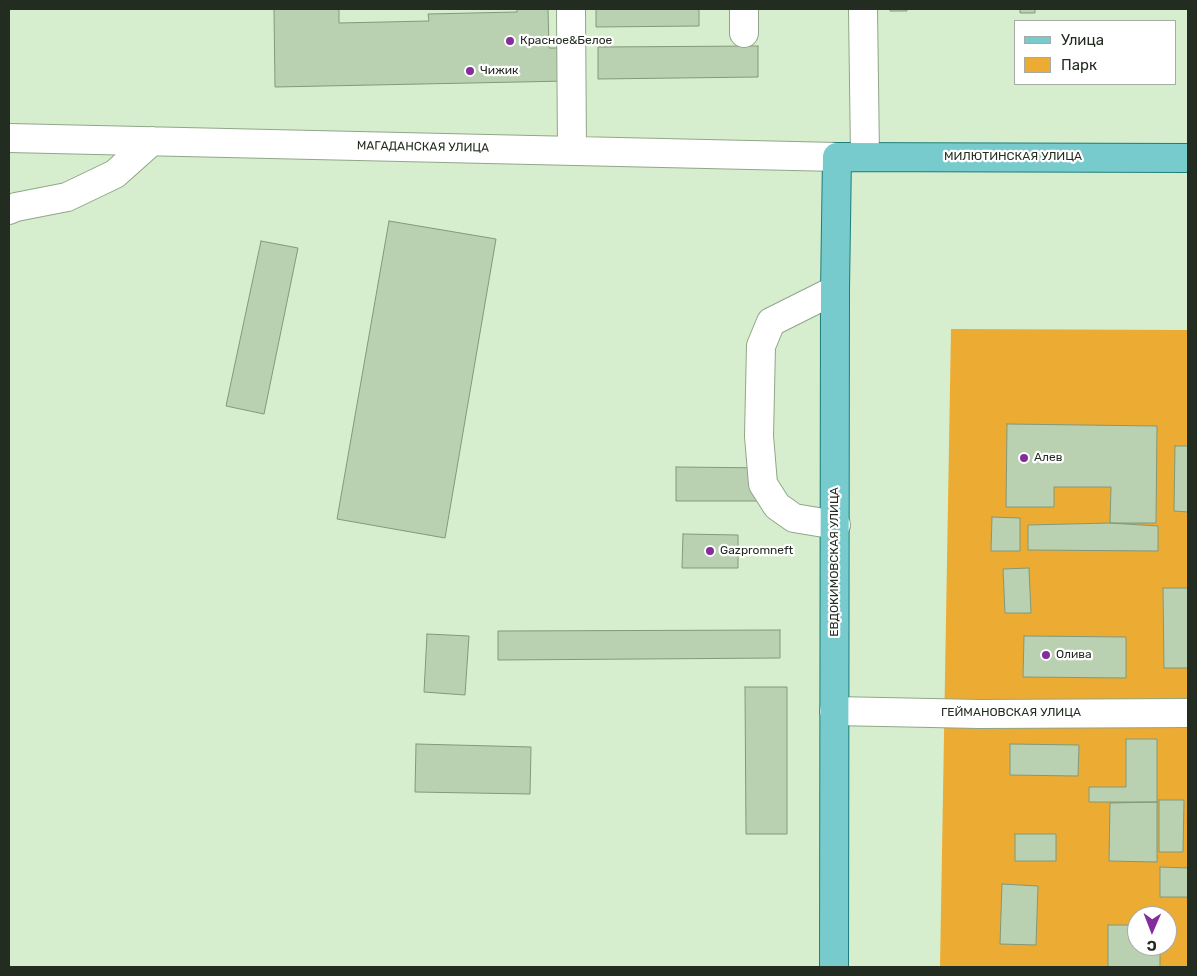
<!DOCTYPE html>
<html>
<head>
<meta charset="utf-8">
<style>
	body { margin:0 }
	#map { position:relative; width:1197px; height:976px; overflow:hidden; background:#d6eece; font-family:Rubik,sans-serif }
	canvas { display:block }
	.frame { position:absolute; inset:0; border:10px solid #232c20; pointer-events:none }
	.legend { position:absolute; left:1014px; top:20px; width:162px; height:65px; box-sizing:border-box; background:#fff; border:1px solid #a7aba6; margin:0; padding:6px 9px; list-style:none; font-size:15px; color:#232c20 }
	.legend li { display:flex; align-items:center; gap:10px; height:25px }
	.legend b { width:25px; border:1px solid #a7aba6 }
	.north { position:absolute; left:1127px; top:906px; width:50px; height:50px; box-sizing:border-box; background:#fff; border:1px solid #a7aba6; border-radius:50%; rotate:181deg; font-size:14px; font-weight:700; line-height:20px; text-align:center; color:#232c20 }
	.north::after { content:''; display:block; margin:auto; width:18px; height:22px; background:#822d9b; clip-path:polygon(50% 0,100% 100%,50% 72%,0 100%) }
</style>
</head>
<body>
<div id="map">
<canvas width="1197" height="976"></canvas>
<div class="frame"></div>
<ul class="legend">
<li><b style="height:6px;background:#77cbcd"></b>Улица</li>
<li><b style="height:14px;background:#ecab33"></b>Парк</li>
</ul>
<div class="north">С</div>
</div>
<script>
const ctx = document.querySelector('canvas').getContext('2d');
ctx.lineJoin = 'round';
function fillPath(path, color) { ctx.fillStyle = color; ctx.fill(path, 'evenodd'); }
const poly = rows => new Path2D(rows.map(r => 'M' + r).join(''));
function strokePath(path, color, width, dash) { ctx.strokeStyle = color; ctx.lineWidth = width; ctx.lineCap = dash ? 'butt' : 'round'; ctx.setLineDash(dash || []); ctx.stroke(path); }
function drawText(font, color, halo, rows, align = 'center') {
  ctx.font = font + ' Rubik,sans-serif'; ctx.lineWidth = 4.5; ctx.setLineDash([]); ctx.textBaseline = 'middle'; ctx.strokeStyle = halo; ctx.fillStyle = color; for (const [text, x, y, turn = 0] of rows) {
    ctx.save(); ctx.translate(x, y); ctx.rotate((+turn || 0) * Math.PI / 180); ctx.textAlign = isNaN(turn) ? turn : align; if (halo) ctx.strokeText(text, 0, 0); ctx.fillText(text, 0, 0); ctx.restore();
  }
}
const green = poly([
	[951,329,1188,330,1188,967,940,967],
	[1137,916,1167,916,1167,946,1137,946]
]);
const building = poly([
	[274,9,339,9,339,23,429,21,428,14,517,12,517,9,548,9,549,48,567,48,568,81,275,87,274,9],
	[596,9,699,9,699,26,596,27,596,9],
	[890,9,907,9,907,11,890,11,890,9],
	[1020,9,1035,9,1035,13,1020,13,1020,9],
	[758,46,758,77,598,79,598,47,758,46],
	[389,221,496,239,445,538,337,519,389,221],
	[261,241,298,248,264,414,226,406,261,241],
	[1007,424,1157,426,1156,523,1110,523,1111,487,1054,487,1054,507,1006,507,1007,424],
	[1175,446,1188,446,1188,512,1174,511,1175,446],
	[676,467,774,468,774,501,676,501,676,467],
	[992,517,1020,518,1020,551,991,551,992,517],
	[1110,523,1158,526,1158,551,1028,550,1028,525,1110,523],
	[683,534,738,535,738,568,682,568,683,534],
	[1029,568,1031,613,1005,613,1003,569,1029,568],
	[1163,588,1188,588,1188,668,1164,668,1163,588],
	[780,630,780,658,498,660,498,631,780,630],
	[427,634,469,636,465,695,424,692,427,634],
	[1024,636,1126,637,1126,678,1023,677,1024,636],
	[745,687,787,687,787,834,746,834,745,687],
	[1126,739,1157,739,1157,802,1089,802,1089,787,1126,787,1126,739],
	[416,744,531,747,530,794,415,792,416,744],
	[1010,744,1079,745,1078,776,1010,775,1010,744],
	[1159,800,1184,800,1183,852,1159,852,1159,800],
	[1157,802,1157,862,1109,861,1110,803,1157,802],
	[1015,834,1056,834,1056,861,1015,861,1015,834],
	[1160,867,1188,868,1188,897,1160,897,1160,867],
	[1002,884,1038,886,1036,945,1000,944,1002,884],
	[1108,925,1137,925,1137,946,1160,946,1160,967,1108,967,1108,925]
]);
const minor = poly([
	[571,9,572,151],
	[863,9,865,156],
	[744,33,744,9],
	[9,138,837,157],
	[9,210,16,207,67,197,115,174,152,141],
	[835,290,771,322,761,346,759,436,763,484,777,506,794,518,836,525],
	[834,711,980,714,1188,713]
]);
const major = poly([
	[834,967,835,290,837,157,1188,158]
]);
const markers = [
	[510,41,5,"#822d9b"],
	[470,71,5,"#822d9b"],
	[1024,458,5,"#822d9b"],
	[710,551,5,"#822d9b"],
	[1046,655,5,"#822d9b"]
];
const poiNames = [
	["Красное&Белое",520,41],
	["Чижик",480,71],
	["Алев",1034,458],
	["Gazpromneft",720,551],
	["Олива",1056,655]
];
const streetNames = [
	["МАГАДАНСКАЯ УЛИЦА",423,147,1],
	["МИЛЮТИНСКАЯ УЛИЦА",1013,157],
	["ЕВДОКИМОВСКАЯ УЛИЦА",835,562,-90],
	["ГЕЙМАНОВСКАЯ УЛИЦА",1011,713]
];
fillPath(green, '#ecab33');
fillPath(building, '#b9d1b1');
strokePath(building, '#82987a', 1);
strokePath(minor, '#90a688', 30);
strokePath(major, '#1e7d7b', 30);
strokePath(minor, '#fff', 28);
strokePath(major, '#77cbcd', 28);
for (const [x, y, r, color] of markers) { const dot = new Path2D(); dot.arc(x, y, r, 0, 2 * Math.PI); ctx.fillStyle = color; ctx.fill(dot); strokePath(dot, '#fff', 2); }
drawText('12px', '#232c20', '#fff', poiNames, 'left');
drawText('12px', '#232c20', '#fff', streetNames);
</script>
</body>
</html>
